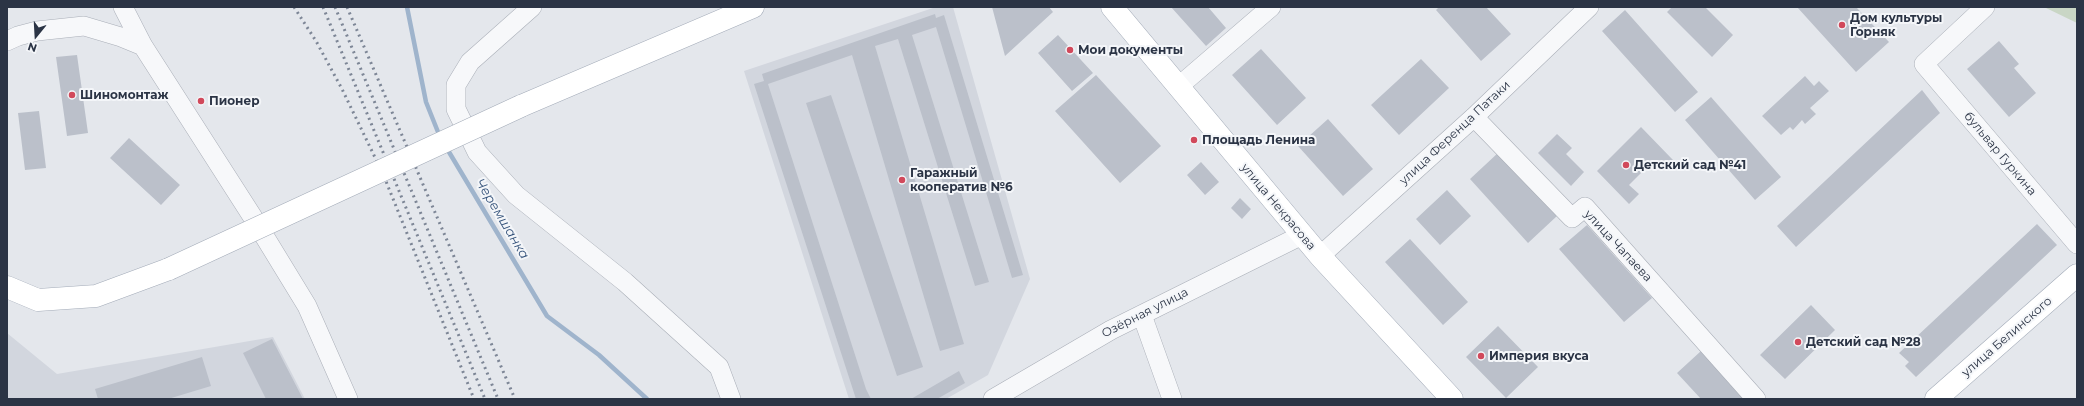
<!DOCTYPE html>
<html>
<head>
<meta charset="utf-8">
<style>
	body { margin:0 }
	#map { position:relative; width:2084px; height:406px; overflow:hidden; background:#e4e7ec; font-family:Montserrat,sans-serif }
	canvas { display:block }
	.frame { position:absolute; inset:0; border:8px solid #2b3445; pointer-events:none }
	.north { position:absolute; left:16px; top:16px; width:40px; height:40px; -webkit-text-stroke:3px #f4f6f9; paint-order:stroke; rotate:198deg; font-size:11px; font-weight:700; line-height:16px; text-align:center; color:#2b3445 }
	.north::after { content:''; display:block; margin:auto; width:14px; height:18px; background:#2b3445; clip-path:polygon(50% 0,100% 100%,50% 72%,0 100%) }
</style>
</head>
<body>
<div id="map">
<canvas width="2084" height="406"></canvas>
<div class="frame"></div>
<div class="north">N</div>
</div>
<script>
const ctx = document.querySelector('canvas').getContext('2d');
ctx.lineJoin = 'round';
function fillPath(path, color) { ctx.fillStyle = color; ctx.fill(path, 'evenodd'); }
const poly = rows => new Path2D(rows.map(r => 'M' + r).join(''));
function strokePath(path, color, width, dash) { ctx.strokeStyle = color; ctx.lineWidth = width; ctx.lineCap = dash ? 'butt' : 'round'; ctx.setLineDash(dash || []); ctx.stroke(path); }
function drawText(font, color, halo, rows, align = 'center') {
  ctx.font = font + ' Montserrat,sans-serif'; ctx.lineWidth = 4; ctx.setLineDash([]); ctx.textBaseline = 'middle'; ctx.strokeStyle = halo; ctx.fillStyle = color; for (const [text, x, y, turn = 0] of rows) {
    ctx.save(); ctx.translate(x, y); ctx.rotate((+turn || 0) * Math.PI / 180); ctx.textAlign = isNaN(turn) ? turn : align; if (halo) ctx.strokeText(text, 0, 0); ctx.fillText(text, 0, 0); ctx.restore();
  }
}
const built = poly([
	[936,7,953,7,1030,279,988,375,946,399,849,399,744,71],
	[7,333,57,374,273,337,305,399,7,399]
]);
const green = poly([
	[2044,7,2077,7,2077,23]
]);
const stream = poly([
	[407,7,426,102,440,137],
	[446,147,547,316,599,355,647,399]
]);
const building = poly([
	[992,7,1049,7,1053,12,1005,56],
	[1171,7,1208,7,1226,28,1206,46],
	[1439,7,1486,7,1511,34,1481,61,1436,10],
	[1672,7,1705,7,1733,35,1712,57,1667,12],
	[1797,7,1856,7,1889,42,1856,72],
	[1625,10,1698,92,1675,112,1602,31],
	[935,14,936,18,944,15,1023,275,1012,278,936,27,912,35,989,282,975,286,898,39,875,46,964,344,940,351,852,55,768,84,866,389,871,399,856,399,754,84,764,81,762,74],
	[1058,35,1093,73,1072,91,1038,53],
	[1999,41,2019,64,2014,68,2036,93,2009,117,1967,69],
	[1261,49,1306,98,1277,125,1232,75],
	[77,55,88,133,67,136,56,57],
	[1421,59,1449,88,1399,135,1371,105],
	[1096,75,1161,146,1120,183,1055,111],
	[1805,76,1814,86,1819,81,1829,91,1810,108,1816,114,1805,124,1802,120,1793,130,1790,127,1781,135,1762,116],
	[1922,90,1940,113,1796,247,1777,226],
	[831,95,923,367,897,376,806,103],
	[1711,97,1781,177,1755,200,1685,120],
	[39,111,46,168,25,170,18,113],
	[1328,119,1373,169,1343,196,1298,146],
	[1641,127,1673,160,1663,170,1653,161,1629,185,1639,194,1629,204,1597,171],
	[1557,134,1572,148,1566,154,1584,172,1571,186,1538,153],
	[129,138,180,185,161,205,110,158],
	[1499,152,1557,216,1528,243,1470,179],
	[1201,162,1219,182,1205,195,1187,175],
	[1447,190,1471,216,1440,245,1416,219],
	[1240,198,1251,209,1242,219,1231,208],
	[2037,224,2057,245,1916,377,1905,366,1909,362,1899,353],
	[1587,225,1652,298,1624,322,1559,249],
	[1410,239,1468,302,1443,325,1385,262],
	[1811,305,1835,330,1785,379,1760,355],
	[1498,326,1538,367,1506,398,1466,357],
	[272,339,303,399,266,399,243,353],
	[1701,351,1744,399,1701,399,1677,373],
	[202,357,211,386,168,399,98,399,95,389],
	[959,371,965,383,937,399,911,399]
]);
const minor = poly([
	[123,7,143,46,252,216,307,306,348,399],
	[532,7,470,62,456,85,456,109,477,152,516,195,625,282,719,367,731,399],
	[1985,7,1924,64,2077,244],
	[7,41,18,36,37,31,84,26,121,37,143,46],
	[1178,87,1271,7],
	[1474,117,1572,218,1585,207,1756,399],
	[1320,256,1474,117,1589,7],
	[1142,315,1172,399],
	[993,399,1111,330,1302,235]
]);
const major = poly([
	[1112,7,1320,256,1452,399],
	[521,106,753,7],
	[7,287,38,300,96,296,169,269],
	[1936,399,2077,275]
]);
const rail = poly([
	[294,7,316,41,342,89,383,174,474,399],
	[323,7,485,399],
	[335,7,498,399],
	[347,7,515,399]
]);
const majorBridge = poly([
	[169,269,521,106]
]);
const markers = [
	[1842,25,4,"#d1495b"],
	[1070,50,4,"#d1495b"],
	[72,95,4,"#d1495b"],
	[201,101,4,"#d1495b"],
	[1194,140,4,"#d1495b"],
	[1626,165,4,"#d1495b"],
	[902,180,4,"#d1495b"],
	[1798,342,4,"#d1495b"],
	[1481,356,4,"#d1495b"]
];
const poiNames = [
	["Дом культуры",1850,18],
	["Горняк",1850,32],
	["Мои документы",1078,50],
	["Шиномонтаж",80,95],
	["Пионер",209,101],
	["Площадь Ленина",1202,140],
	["Детский сад №41",1634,165],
	["Гаражный",910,173],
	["кооператив №6",910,187],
	["Детский сад №28",1806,342],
	["Империя вкуса",1489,356]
];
const streetNames = [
	["улица Ференца Патаки",1455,133,-43],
	["бульвар Гуркина",2000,154,50],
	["улица Некрасова",1278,207,50],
	["улица Чапаева",1618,246,47],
	["Озёрная улица",1145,313,-27],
	["улица Белинского",2007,337,-41]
];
const waterNames = [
	["Черемшанка",502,219,59]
];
fillPath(built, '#d2d6de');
fillPath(green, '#c9d6c5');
strokePath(stream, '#9fb4cc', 4.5);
fillPath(building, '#bbc0ca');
strokePath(minor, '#a9aeb7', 20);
strokePath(major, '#a3abb8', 23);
strokePath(minor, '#f7f8fa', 19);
strokePath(major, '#fff', 22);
strokePath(rail, '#7d8696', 3, [2, 4]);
strokePath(majorBridge, '#a3abb8', 23, []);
strokePath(majorBridge, '#fff', 22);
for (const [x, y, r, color] of markers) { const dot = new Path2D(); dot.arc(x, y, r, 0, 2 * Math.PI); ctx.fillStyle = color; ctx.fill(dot); strokePath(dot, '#f4f6f9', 1.5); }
drawText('bold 12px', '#2b3445', '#f4f6f9', poiNames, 'left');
drawText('12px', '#2b3445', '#f4f6f9', streetNames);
drawText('italic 13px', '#34527a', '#f4f6f9', waterNames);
</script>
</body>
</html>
